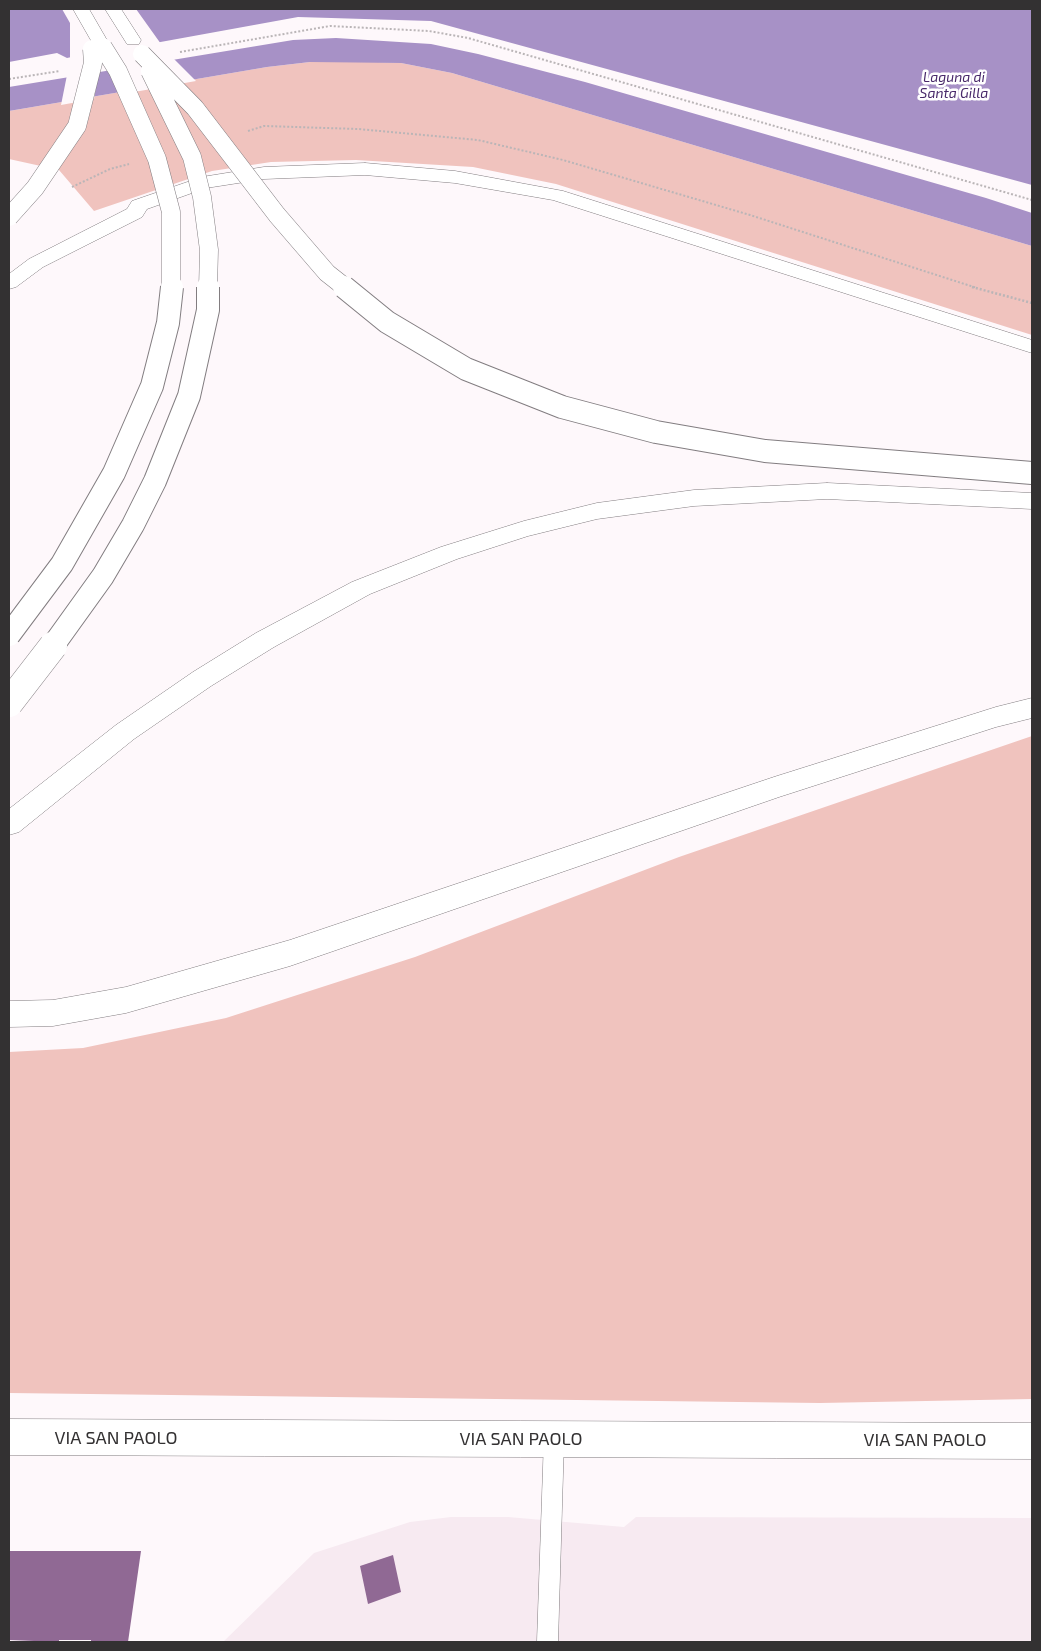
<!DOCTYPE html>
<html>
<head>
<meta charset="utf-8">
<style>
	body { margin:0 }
	#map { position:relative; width:1041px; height:1651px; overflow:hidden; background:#fef8fb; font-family:"Exo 2",sans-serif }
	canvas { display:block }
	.frame { position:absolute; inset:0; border:10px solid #333132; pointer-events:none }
</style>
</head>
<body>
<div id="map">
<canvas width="1041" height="1651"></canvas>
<div class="frame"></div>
</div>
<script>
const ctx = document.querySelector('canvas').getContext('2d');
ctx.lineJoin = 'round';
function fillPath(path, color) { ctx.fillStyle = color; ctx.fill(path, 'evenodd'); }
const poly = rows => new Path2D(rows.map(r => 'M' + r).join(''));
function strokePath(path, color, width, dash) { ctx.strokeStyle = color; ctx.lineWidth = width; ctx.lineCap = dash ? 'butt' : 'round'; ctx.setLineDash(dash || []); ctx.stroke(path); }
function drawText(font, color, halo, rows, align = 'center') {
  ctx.font = font + ' "Exo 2",sans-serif'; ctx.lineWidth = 5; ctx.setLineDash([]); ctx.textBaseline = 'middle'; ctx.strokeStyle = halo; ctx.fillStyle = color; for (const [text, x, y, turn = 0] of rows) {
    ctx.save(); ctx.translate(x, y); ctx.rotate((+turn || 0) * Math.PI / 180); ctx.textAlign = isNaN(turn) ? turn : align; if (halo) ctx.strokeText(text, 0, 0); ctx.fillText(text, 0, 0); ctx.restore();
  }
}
const built = poly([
	[451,1517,508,1517,624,1527,636,1517,1032,1518,1032,1642,223,1642,314,1553,410,1522]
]);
const green = poly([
	[354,61,401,63,452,73,1032,246,1032,335,556,184,473,167,356,160,271,162,212,171,94,211,59,170,9,159,9,111,267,67,310,62],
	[1032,736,1032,1399,820,1403,9,1393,9,1052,83,1048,226,1018,415,957,679,857]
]);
const water = poly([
	[9,9,1032,9,1032,185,431,21,298,17,155,43,117,47,67,58,57,53,9,62],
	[336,38,431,44,478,54,585,82,986,198,1032,213,1032,246,452,73,401,63,310,62,267,67,9,111,9,87,293,40]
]);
const pier = poly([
	[62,9,136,9,161,44,117,49,70,60,70,23],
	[173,58,196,81,123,94,108,68],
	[99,70,94,99,61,105,67,75]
]);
const building = poly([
	[9,1551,141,1551,128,1642,91,1642,91,1640,59,1640,59,1642,9,1640],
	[393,1555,401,1592,368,1604,360,1566]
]);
const pathFar1 = poly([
	[180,52,330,26,429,31,468,38,1032,200],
	[9,79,60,71],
	[248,131,264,126,358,129,478,140,563,160,750,215,977,288],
	[72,187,110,169,129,164]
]);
const path = poly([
	[972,287,1032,303]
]);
const lane = poly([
	[554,1429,561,1432,564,1439,558,1642,537,1642,544,1439,547,1432,554,1429]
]);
const street = poly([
	[9,1419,1032,1423,1032,1459,9,1455,9,1419]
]);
const highway = poly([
	[73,9,89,9,111,47,109,51,97,51,73,9],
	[105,9,121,9,141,40,139,44,127,44,105,9],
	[365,163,455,171,563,191,1032,340,1032,353,553,200,455,183,365,175,264,179,206,188,147,209,142,217,43,267,16,287,9,289,9,274,29,259,127,209,132,201,202,177,264,167,365,163],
	[827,483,1032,493,1032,509,827,499,694,506,597,519,528,536,457,559,370,594,274,647,211,686,134,739,19,832,9,835,9,809,116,725,193,672,256,633,352,582,441,547,524,521,597,503,694,490,827,483],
	[1032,698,1032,718,996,727,779,797,290,966,126,1013,53,1026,9,1027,9,1001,53,1000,126,987,290,940,774,777,996,707,1032,698]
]);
const highwayBridgeFar2 = poly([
	[103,47,118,71,157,159,171,212,171,288],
	[142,54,195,108,277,215,327,273,346,288],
	[150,71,192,157,202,197,209,250,208,288],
	[9,217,35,188,77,126,93,63,92,49]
]);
const highwayBridgeFar1 = poly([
	[344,287,387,322,466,369,562,407,656,432,765,451,1032,473],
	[9,635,62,564,114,473,152,386,168,323,172,287],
	[52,647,103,576,133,525,155,481,189,396,208,310,208,287]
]);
const highwayBridge = poly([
	[9,703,53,646]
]);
const farWaternames = [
	["Laguna di",954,77],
	["Santa Gilla",954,93]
];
const nearStreetnames = [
	["VIA SAN PAOLO",116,1438],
	["VIA SAN PAOLO",521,1439],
	["VIA SAN PAOLO",925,1440]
];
fillPath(built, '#f7eaf1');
fillPath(green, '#f0c3be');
fillPath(water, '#a791c6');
fillPath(pier, '#fef8fb');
fillPath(building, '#906994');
strokePath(lane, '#827d80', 1);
strokePath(street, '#827d80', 1);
strokePath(highway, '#827d80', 1);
strokePath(pathFar1, '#bab5b7', 2, [2, 2]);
strokePath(path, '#bab5b7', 2.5, [2, 2]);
fillPath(lane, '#fff');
fillPath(street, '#fff');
fillPath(highway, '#fff');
strokePath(highwayBridgeFar2, '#827d80', 19, []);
strokePath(highwayBridgeFar1, '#827d80', 24, []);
strokePath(highwayBridge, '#827d80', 29, []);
strokePath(highwayBridgeFar2, '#fff', 18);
strokePath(highwayBridgeFar1, '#fff', 22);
strokePath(highwayBridge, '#fff', 28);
drawText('italic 14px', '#48296a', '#fff', farWaternames);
drawText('18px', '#333132', '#fff', nearStreetnames);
</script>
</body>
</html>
